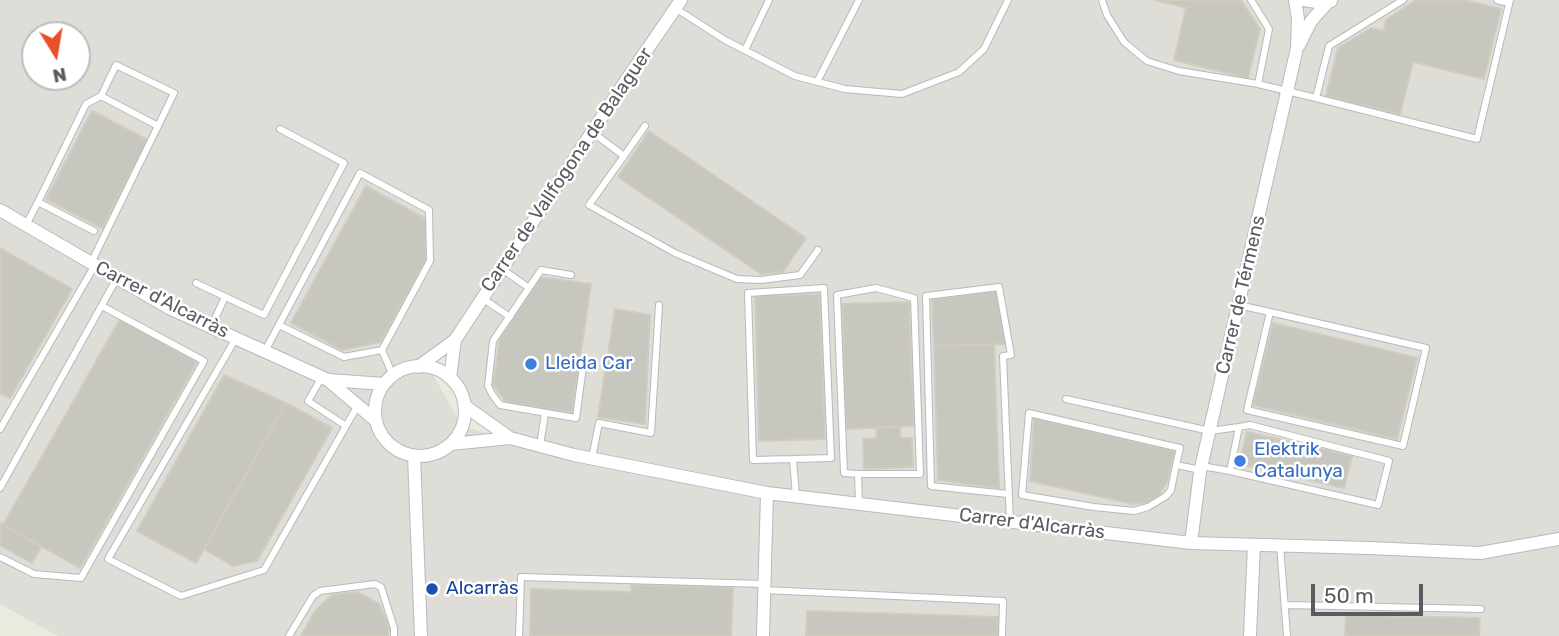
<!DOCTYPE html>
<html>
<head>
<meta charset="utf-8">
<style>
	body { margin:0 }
	#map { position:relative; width:1559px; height:636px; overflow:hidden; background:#ebeadf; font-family:Rubik,sans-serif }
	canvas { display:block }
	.north { position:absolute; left:21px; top:21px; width:70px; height:70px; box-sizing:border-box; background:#fff; border:2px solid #bcbdbf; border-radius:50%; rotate:169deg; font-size:19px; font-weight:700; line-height:28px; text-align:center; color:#585b60 }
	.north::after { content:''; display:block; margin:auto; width:24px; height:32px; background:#e7512a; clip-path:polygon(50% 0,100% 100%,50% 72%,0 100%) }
	.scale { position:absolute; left:1311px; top:584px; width:112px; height:32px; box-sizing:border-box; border:4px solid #585b60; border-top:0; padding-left:9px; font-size:21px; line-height:24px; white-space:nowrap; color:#585b60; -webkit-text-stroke:5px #fff; paint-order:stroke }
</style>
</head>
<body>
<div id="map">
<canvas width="1559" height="636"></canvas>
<div class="north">N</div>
<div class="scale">50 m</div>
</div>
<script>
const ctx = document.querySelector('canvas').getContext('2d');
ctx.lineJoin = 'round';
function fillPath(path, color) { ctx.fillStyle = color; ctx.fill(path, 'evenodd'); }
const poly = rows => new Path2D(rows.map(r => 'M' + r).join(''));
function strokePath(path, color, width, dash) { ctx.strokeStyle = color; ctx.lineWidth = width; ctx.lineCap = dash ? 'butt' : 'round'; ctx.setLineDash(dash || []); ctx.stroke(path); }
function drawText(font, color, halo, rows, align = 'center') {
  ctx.font = font + ' Rubik,sans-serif'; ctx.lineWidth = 5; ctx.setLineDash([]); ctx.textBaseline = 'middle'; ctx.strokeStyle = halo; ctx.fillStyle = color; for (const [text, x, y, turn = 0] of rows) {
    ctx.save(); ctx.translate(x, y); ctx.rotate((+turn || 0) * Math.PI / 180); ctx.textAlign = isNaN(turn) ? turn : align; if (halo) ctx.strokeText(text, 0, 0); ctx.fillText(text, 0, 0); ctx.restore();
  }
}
const industrial = poly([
	[0,0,1559,0,1559,636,58,636,0,604],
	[35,35,77,35,77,77,35,77],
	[607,108,459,341,455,383,474,412,531,443,462,427,429,367]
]);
const building = poly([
	[1155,0,1241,0,1260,29,1248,78,1174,60,1186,8,1155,0],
	[1416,0,1464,0,1501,9,1484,79,1413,62,1400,114,1326,96,1338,48,1371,28,1384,31,1386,20,1416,0],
	[92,111,148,140,102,228,46,199,92,111],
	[649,131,806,238,783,272,761,274,618,177,649,131],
	[366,186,426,219,426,260,381,342,342,350,291,323,366,186],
	[0,248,72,289,10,398,0,393,0,248],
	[540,277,591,284,572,412,506,402,493,385,500,338,540,277],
	[996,291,1006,344,934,346,932,299,996,291],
	[820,294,825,439,759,441,755,296,820,294],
	[909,302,914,426,846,429,842,304,909,302],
	[615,309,650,315,645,424,598,417,615,309],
	[120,319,197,362,80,568,3,525,120,319],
	[1273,323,1417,358,1397,439,1253,405,1273,323],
	[994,344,999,488,938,480,934,346,994,344],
	[224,375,286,403,196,563,137,531,224,375],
	[286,403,332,428,257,561,233,566,204,549,286,403],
	[1034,418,1175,451,1167,482,1159,495,1147,503,1133,504,1030,481,1034,418],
	[876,427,900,427,900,438,912,438,913,467,864,469,863,439,877,438,876,427],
	[1247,432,1352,456,1344,488,1239,464,1247,432],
	[0,523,41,547,32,563,0,545,0,523],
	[631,585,733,587,731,636,530,636,531,589,631,592,631,585],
	[357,592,379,604,389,627,388,636,301,636,315,611,332,595,357,592],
	[807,611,998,617,998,636,806,636,807,611],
	[1346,615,1480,618,1479,636,1345,636,1346,615]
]);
const lane = poly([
	[1102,0,1107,15,1124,42,1147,61,1179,71,1258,84],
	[1251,0,1269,29,1258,84,1316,98,1329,46,1403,0],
	[1497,0,1509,3],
	[675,8,725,40,795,76,845,89,902,94,959,72,984,49,1008,0],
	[745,50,769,0],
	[817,82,859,0],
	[101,96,116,65,174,93,158,126],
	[1316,98,1477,139,1510,0],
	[592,132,624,156,589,205,675,253,737,279,761,280,800,275,818,250],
	[624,156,645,126],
	[26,225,38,202],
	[91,263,158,126,101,96,86,104,38,202,94,231],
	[502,269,529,288],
	[571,275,541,270,493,341,488,386,492,394,500,405,576,418,584,359],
	[196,283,264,315,344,163,280,129],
	[482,298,510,317],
	[1238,305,1270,312,1426,348,1403,446,1247,410,1270,312],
	[279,325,344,357,382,350],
	[211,327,225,297],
	[236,338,108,559,181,596,264,570,358,405],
	[382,350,393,376],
	[265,351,360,173,429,210,430,261,382,350],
	[322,377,308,401,346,426],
	[1066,399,1210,431,1239,427,1250,425,1389,461,1378,505,1230,471,1239,427],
	[0,429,95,265],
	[540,446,545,413],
	[592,458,599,423,651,433,659,305],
	[793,459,753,460,748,293,824,288,831,458,793,459,796,497],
	[1176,465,1171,490,1166,496,1148,507,1134,511,1094,507,1022,495,1029,413,1180,448,1176,465,1201,470],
	[1202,466,1230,471],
	[858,474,844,473,837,295,876,288,914,298,920,474,858,474,859,504],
	[0,488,117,278],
	[1008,494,931,486,926,296,999,287,1011,355,1003,356,1010,522],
	[1280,545,1287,636],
	[0,557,34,574,81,578,204,361,102,306],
	[764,590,1003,601,1002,636],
	[1285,605,1481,609],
	[289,636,313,596,320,591,375,584,381,587,394,628,394,636],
	[519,636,521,577,764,584]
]);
const street = poly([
	[1304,0,1316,2,1331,1],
	[1299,45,1311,21,1328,2],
	[0,210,169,308,328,380,375,420],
	'375 411a45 45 0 1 1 90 0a45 45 0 1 1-90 0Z',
	[418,367,455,340,627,79,681,0],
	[450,378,455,340],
	[329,380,384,384],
	[465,406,510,438,574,455,767,493,1191,543,1370,548,1480,553,1559,539],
	[451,444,510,438],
	[414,456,421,636],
	[1191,543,1200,472,1297,48,1298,19,1295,0],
	[763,636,767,493],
	[1250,636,1254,545]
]);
const markers = [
	[531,364,7,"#3f7fe0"],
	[1240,461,7,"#3f7fe0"],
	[432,589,7,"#1a4fb4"]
];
const streetNames = [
	["Carrer de Vallfogona de Balaguer",567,170,-56],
	["Carrer de Térmens",1241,295,-77],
	["Carrer d'Alcarràs",162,300,27],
	["Carrer d'Alcarràs",1032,524,7]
];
const shopNames = [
	["Lleida Car",545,364],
	["Elektrik",1254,450],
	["Catalunya",1254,472]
];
const transitNames = [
	["Alcarràs",446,589]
];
fillPath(industrial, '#dfddd7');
fillPath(building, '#c8c7bf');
strokePath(building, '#d0cdbe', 2);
strokePath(lane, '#b7b9be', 8);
strokePath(street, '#b7b9be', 14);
strokePath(lane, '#fff', 6);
strokePath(street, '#fff', 12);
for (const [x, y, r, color] of markers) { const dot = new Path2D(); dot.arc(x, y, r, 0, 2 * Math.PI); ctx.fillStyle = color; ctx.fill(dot); strokePath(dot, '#fff', 2.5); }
drawText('19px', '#585b60', '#fff', streetNames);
drawText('19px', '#366cbe', '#fff', shopNames, 'left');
drawText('19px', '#164399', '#fff', transitNames, 'left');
</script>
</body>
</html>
